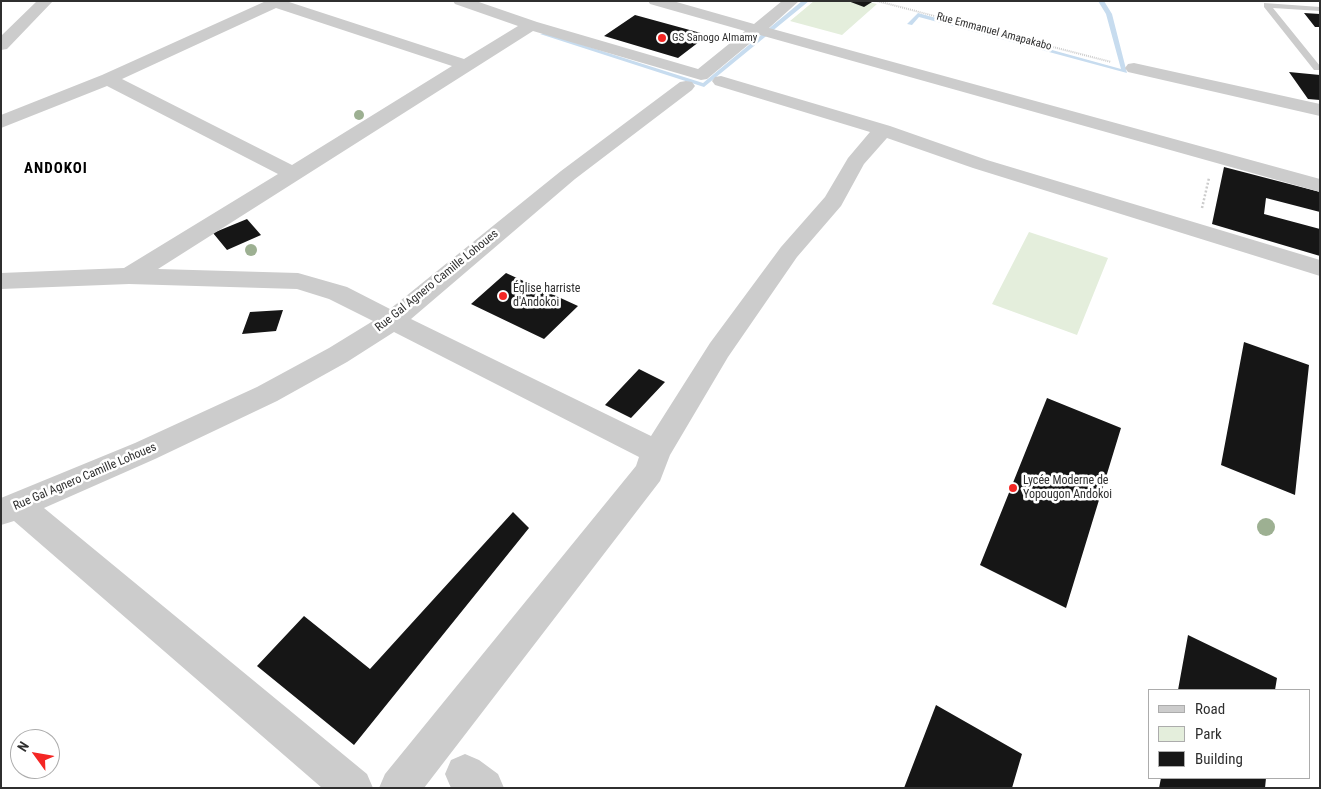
<!DOCTYPE html>
<html>
<head>
<meta charset="utf-8">
<style>
	body { margin:0 }
	#map { position:relative; width:1321px; height:789px; overflow:hidden; background:#fff; font-family:"Roboto Condensed",sans-serif }
	canvas { display:block }
	.frame { position:absolute; inset:0; border:2px solid #2f2f2f; pointer-events:none }
	.legend { position:absolute; left:1148px; top:689px; width:162px; height:90px; box-sizing:border-box; background:#fff; border:1px solid #acacac; margin:0; padding:6px 9px; list-style:none; font-size:15px; color:#2f2f2f }
	.legend li { display:flex; align-items:center; gap:10px; height:25px }
	.legend b { width:25px; border:1px solid #acacac }
	.north { position:absolute; left:10px; top:729px; width:50px; height:50px; box-sizing:border-box; background:#fff; border:1px solid #acacac; border-radius:50%; rotate:302deg; font-size:14px; font-weight:700; line-height:20px; text-align:center; color:#2f2f2f }
	.north::after { content:''; display:block; margin:auto; width:18px; height:22px; background:#f42624; clip-path:polygon(50% 0,100% 100%,50% 72%,0 100%) }
</style>
</head>
<body>
<div id="map">
<canvas width="1321" height="789"></canvas>
<div class="frame"></div>
<ul class="legend">
<li><b style="height:6px;background:#ccc"></b>Road</li>
<li><b style="height:14px;background:#e4eedc"></b>Park</li>
<li><b style="height:14px;background:#161616"></b>Building</li>
</ul>
<div class="north">N</div>
</div>
<script>
const ctx = document.querySelector('canvas').getContext('2d');
ctx.lineJoin = 'round';
function fillPath(path, color) { ctx.fillStyle = color; ctx.fill(path, 'evenodd'); }
const poly = rows => new Path2D(rows.map(r => 'M' + r).join(''));
function strokePath(path, color, width, dash) { ctx.strokeStyle = color; ctx.lineWidth = width; ctx.lineCap = dash ? 'butt' : 'round'; ctx.setLineDash(dash || []); ctx.stroke(path); }
function drawText(font, color, halo, rows, align = 'center') {
  ctx.font = font + ' "Roboto Condensed",sans-serif'; ctx.lineWidth = 5; ctx.setLineDash([]); ctx.textBaseline = 'middle'; ctx.strokeStyle = halo; ctx.fillStyle = color; for (const [text, x, y, turn = 0] of rows) {
    ctx.save(); ctx.translate(x, y); ctx.rotate((+turn || 0) * Math.PI / 180); ctx.textAlign = isNaN(turn) ? turn : align; if (halo) ctx.strokeText(text, 0, 0); ctx.fillText(text, 0, 0); ctx.restore();
  }
}
const green = poly([
	[814,1,864,1,877,4,842,35,790,21],
	[1029,232,1108,258,1077,335,992,304]
]);
const stream = poly([
	[802,1,809,1,704,87,540,34,545,33,703,83,802,1],
	[1098,1,1104,1,1112,14,1127,73,919,17,912,25,907,24,918,13,1121,69,1106,14,1098,1]
]);
const building = poly([
	[848,1,870,1,872,2,864,7],
	[1304,13,1320,14,1320,27,1315,27],
	[635,15,708,35,678,58,604,36],
	[1289,72,1320,75,1320,100,1308,99],
	[1224,167,1320,192,1320,212,1266,198,1264,214,1320,229,1320,256,1212,224],
	[247,219,261,235,227,250,213,233],
	[506,273,578,306,544,339,471,304],
	[283,310,276,331,242,334,250,312],
	[1244,342,1309,365,1295,495,1221,465],
	[639,369,665,382,631,418,605,405],
	[1047,398,1121,428,1066,608,980,565],
	[513,512,529,528,354,745,257,666,304,616,370,669],
	[1188,635,1277,678,1275,690,1178,690],
	[936,705,1022,754,1012,788,904,788],
	[1161,778,1266,778,1265,788,1159,788]
]);
const pathFar1 = poly([
	[877,1,1111,62]
]);
const path = poly([
	[1202,208,1209,178]
]);
const lane = poly([
	[1264,3,1320,7,1320,11,1273,8,1320,66,1320,70,1314,70,1264,7,1264,3]
]);
const street = poly([
	[37,1,53,1,7,49,1,50,1,36,37,1],
	[266,1,286,1,464,59,518,26,455,4,453,1,476,1,537,22,698,69,745,31,650,4,648,1,673,1,754,24,782,1,799,1,769,28,1320,179,1320,192,760,35,707,79,701,80,533,31,158,269,298,273,347,287,390,309,561,171,680,82,686,81,692,82,695,86,692,90,575,179,411,319,651,436,710,343,781,247,825,197,848,158,870,132,715,85,712,81,715,77,721,76,890,126,987,160,1320,260,1320,276,973,168,887,138,864,164,841,206,797,257,728,357,670,455,660,481,424,788,379,788,385,774,636,466,639,457,394,332,347,362,277,401,155,459,44,508,367,774,373,788,322,788,14,521,1,525,1,498,135,443,257,387,329,348,373,321,329,299,297,289,129,284,1,289,1,273,124,268,278,174,107,86,1,128,1,115,102,75,266,1],
	[276,8,452,66,292,165,122,79,276,8],
	[1134,63,1320,104,1320,116,1128,72,1125,68,1128,64,1134,63],
	[465,754,479,760,498,774,504,788,451,788,445,774,451,760,465,754]
]);
const trees = [
	[359,115,5],
	[251,250,6],
	[1266,527,9]
];
const markers = [
	[662,38,5,"#f42624"],
	[503,296,5,"#f42624"],
	[1013,488,5,"#f42624"]
];
const farStreetnames = [
	["Rue Emmanuel Amapakabo",994,32,15]
];
const farPoinames = [
	["GS Sanogo Almamy",672,38]
];
const streetNames = [
	["Rue Gal Agnero Camille Lohoues",437,281,-39],
	["Rue Gal Agnero Camille Lohoues",85,477,-23]
];
const poiNames = [
	["Église harriste",513,289],
	["d'Andokoi",513,303],
	["Lycée Moderne de",1023,481],
	["Yopougon Andokoi",1023,495]
];
const farDistrictnames = [
	["ANDOKOI",56,169]
];
fillPath(green, '#e4eedc');
fillPath(stream, '#c7dcef');
fillPath(building, '#161616');
strokePath(pathFar1, '#ccc', 2, [1, 1]);
strokePath(path, '#ccc', 2.5, [2, 2]);
fillPath(lane, '#ccc');
fillPath(street, '#ccc');
ctx.fillStyle = '#9db092';
for (const [x, y, r] of trees) { ctx.beginPath(); ctx.arc(x, y, r, 0, 2 * Math.PI); ctx.fill(); }
for (const [x, y, r, color] of markers) { const dot = new Path2D(); dot.arc(x, y, r, 0, 2 * Math.PI); ctx.fillStyle = color; ctx.fill(dot); strokePath(dot, '#fff', 2); }
drawText('11px', '#2f2f2f', '#fff', farStreetnames);
drawText('11px', '#2f2f2f', '#fff', farPoinames, 'left');
drawText('12px', '#2f2f2f', '#fff', streetNames);
drawText('12px', '#2f2f2f', '#fff', poiNames, 'left');
ctx.letterSpacing = '1px';
drawText('bold 15px', '#000', '#fff', farDistrictnames);
ctx.letterSpacing = '0px';
</script>
</body>
</html>
